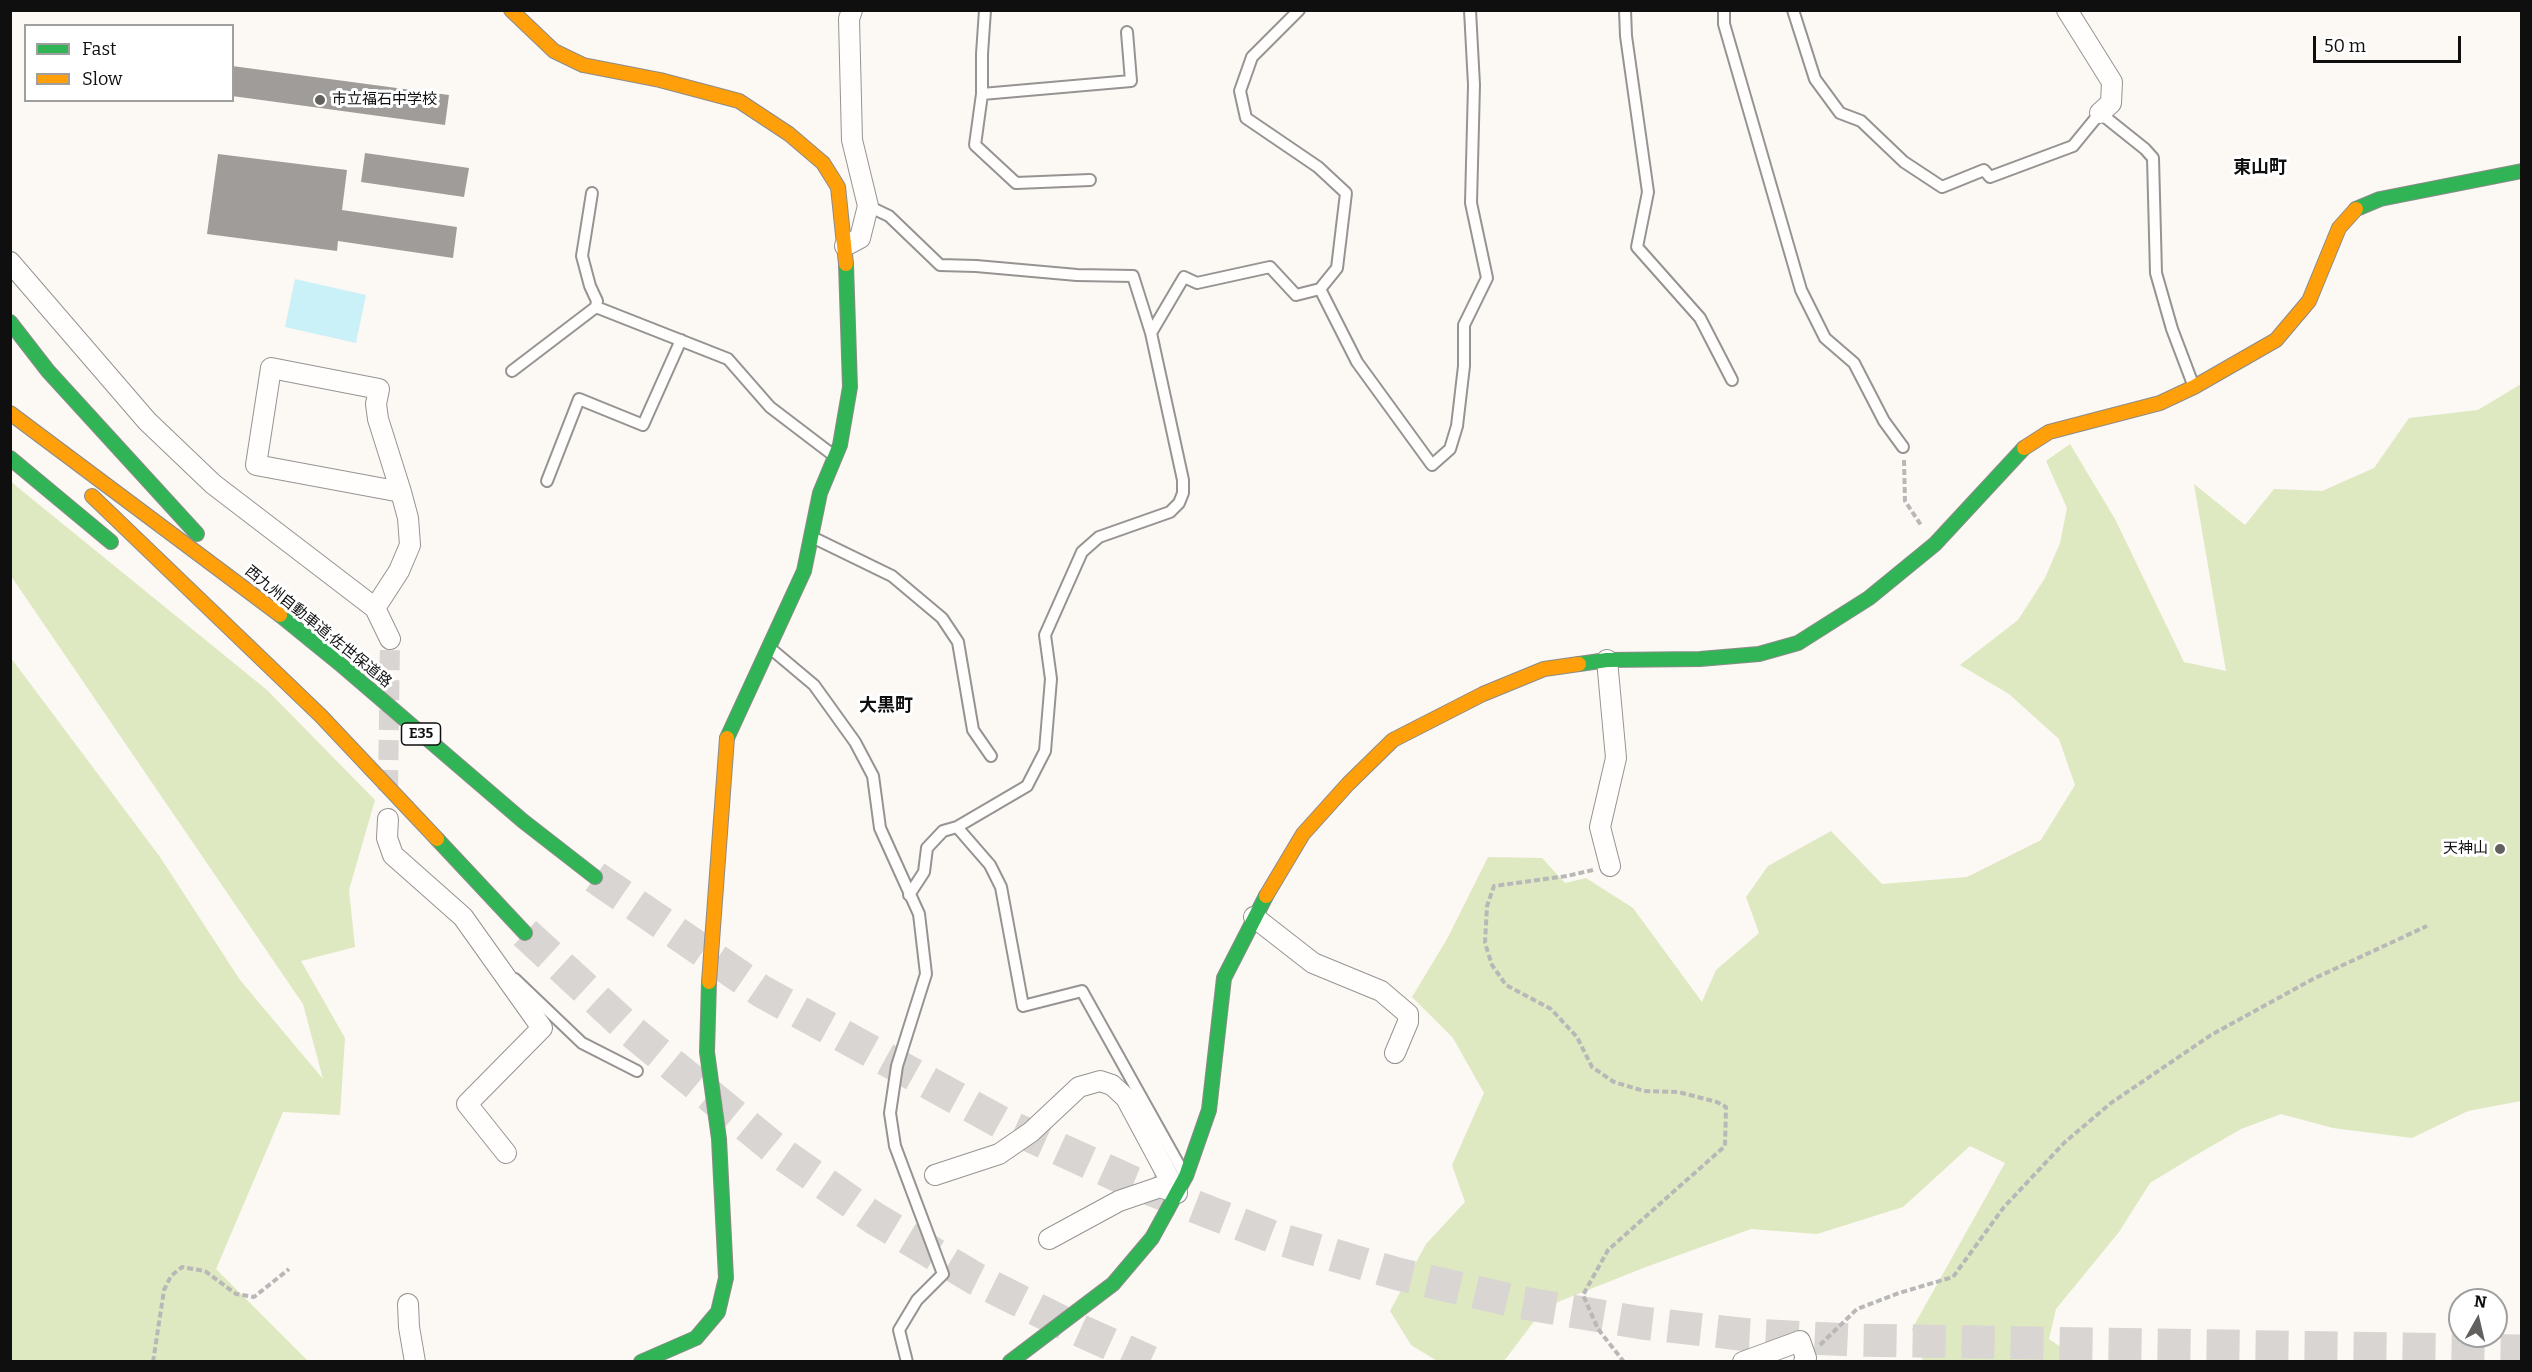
<!DOCTYPE html>
<html>
<head>
<meta charset="utf-8">
<style>
	body { margin:0 }
	#map { position:relative; width:2532px; height:1372px; overflow:hidden; background:#fcf8f4; font-family:Bitter,serif }
	canvas { display:block }
	.frame { position:absolute; inset:0; border:12px solid #0f0f0f; pointer-events:none }
	.legend { position:absolute; left:24px; top:24px; width:210px; height:78px; box-sizing:border-box; background:#fff; border:2px solid #9f9f9f; margin:0; padding:8px 10px; list-style:none; font-size:18px; color:#0f0f0f }
	.legend li { display:flex; align-items:center; gap:12px; height:30px }
	.legend b { width:30px; border:2px solid #9f9f9f }
	.north { position:absolute; left:2448px; top:1288px; width:60px; height:60px; box-sizing:border-box; background:#fff; border:2px solid #9f9f9f; border-radius:50%; rotate:8deg; font-size:16px; font-weight:700; line-height:24px; text-align:center; color:#0f0f0f }
	.north::after { content:''; display:block; margin:auto; width:21px; height:27px; background:#62615f; clip-path:polygon(50% 0,100% 100%,50% 72%,0 100%) }
	.scale { position:absolute; left:2313px; top:36px; width:148px; height:27px; box-sizing:border-box; border:3px solid #0f0f0f; border-top:0; padding-left:8px; font-size:18px; line-height:21px; white-space:nowrap; color:#0f0f0f; -webkit-text-stroke:4px #fff; paint-order:stroke }
</style>
</head>
<body>
<div id="map">
<canvas width="2532" height="1372"></canvas>
<div class="frame"></div>
<ul class="legend">
<li><b style="height:8px;background:#30b455"></b>Fast</li>
<li><b style="height:8px;background:#ff9f0a"></b>Slow</li>
</ul>
<div class="north">N</div>
<div class="scale">50 m</div>
</div>
<script>
const ctx = document.querySelector('canvas').getContext('2d');
ctx.lineJoin = 'round';
function fillPath(path, color) { ctx.fillStyle = color; ctx.fill(path, 'evenodd'); }
const poly = rows => new Path2D(rows.map(r => 'M' + r).join(''));
function strokePath(path, color, width, dash) { ctx.strokeStyle = color; ctx.lineWidth = width; ctx.lineCap = dash ? 'butt' : 'round'; ctx.setLineDash(dash || []); ctx.stroke(path); }
function drawText(font, color, halo, rows, align = 'center') {
  ctx.font = font + ' Bitter,"Noto Sans JP",serif'; ctx.lineWidth = 6; ctx.setLineDash([]); ctx.textBaseline = 'middle'; ctx.strokeStyle = halo; ctx.fillStyle = color; for (const [text, x, y, turn = 0] of rows) {
    ctx.save(); ctx.translate(x, y); ctx.rotate((+turn || 0) * Math.PI / 180); ctx.textAlign = isNaN(turn) ? turn : align; if (halo) ctx.strokeText(text, 0, 0); ctx.fillText(text, 0, 0); ctx.restore();
  }
}
const forest = poly([
	[2521,384,2521,1101,2468,1111,2412,1138,2333,1128,2281,1114,2241,1129,2191,1158,2150,1183,2119,1232,2056,1309,2049,1339,2081,1361,1923,1361,1912,1329,2005,1163,1970,1146,1903,1207,1817,1234,1751,1229,1646,1267,1545,1307,1504,1361,1437,1361,1411,1345,1390,1311,1426,1244,1465,1202,1452,1165,1484,1093,1453,1038,1412,997,1447,939,1488,857,1542,858,1565,883,1586,878,1633,908,1702,1002,1716,970,1759,933,1746,897,1768,866,1831,831,1882,884,1967,877,2041,840,2075,785,2059,739,2009,694,1960,665,2018,620,2045,578,2060,543,2067,508,2046,461,2070,444,2115,519,2184,662,2226,671,2194,484,2245,525,2274,489,2322,491,2374,468,2409,418,2478,410],
	[10,481,267,690,375,800,349,890,355,947,301,961,345,1038,340,1115,283,1112,216,1269,308,1361,11,1361,11,658,160,857,240,980,323,1079,303,1004,11,576]
]);
const water = poly([
	[295,279,366,295,356,343,285,327]
]);
const building = poly([
	[232,66,449,95,445,125,232,96],
	[365,153,469,168,464,197,361,182],
	[218,154,347,170,342,210,457,227,453,258,338,241,337,251,207,234]
]);
const streetTunnel = poly([
	[388,790,390,639]
]);
const highwayTunnel = poly([
	[595,877,761,991,1002,1123,1132,1182,1276,1238,1398,1274,1523,1303,1642,1323,1749,1335,1851,1340,2522,1351],
	[525,933,630,1030,775,1149,874,1218,976,1279,1070,1326,1150,1362]
]);
const path = poly([
	[1904,460,1905,501,1921,525],
	[1593,870,1567,876,1494,886,1487,906,1485,943,1492,965,1506,985,1551,1009,1577,1037,1592,1067,1614,1082,1644,1091,1678,1092,1717,1102,1726,1107,1725,1146,1608,1250,1583,1295,1598,1329,1624,1362],
	[1820,1345,1857,1309,1899,1293,1953,1277,2004,1207,2065,1142,2111,1103,2211,1035,2313,979,2427,926],
	[153,1362,164,1290,171,1276,182,1267,205,1271,236,1294,254,1297,289,1269]
]);
const lane = poly([
	[985,10,982,54,982,94,975,145,1016,183,1090,180],
	[1625,10,1626,36,1648,192,1637,247,1700,318,1732,380],
	[1724,10,1724,24,1801,290,1825,338,1854,363,1884,421,1903,447],
	[1793,10,1815,79,1840,113,1861,121,1904,162,1942,187,1984,170,1990,177,2073,146,2100,113,2145,149,2153,158,2156,273,2172,329,2194,387],
	[982,94,1131,81,1127,32],
	[592,193,582,256,590,286,597,301,596,307,728,359,770,407,833,455],
	[868,206,889,216,940,265,976,266,1077,275,1133,276,1151,333,1183,480,1183,493,1179,503,1170,512,1099,537,1082,552,1045,635,1051,679,1045,751,1027,786,957,827,943,831,927,848,924,872,909,895],
	[1320,289,1357,362,1432,465,1450,449,1457,426,1464,366,1464,325,1487,278,1471,203,1474,85,1470,10],
	[1151,333,1184,277,1197,283,1270,267,1296,295,1320,289,1337,268,1346,193,1318,167,1246,118,1240,91,1252,57,1299,10],
	[512,371,596,307],
	[547,481,579,399,643,425,681,340],
	[814,538,892,576,942,618,958,642,973,730,991,756],
	[770,648,814,685,855,742,873,776,880,828,919,914,926,974,897,1066,890,1113,895,1146,943,1274,917,1300,899,1330,907,1362],
	[957,827,990,865,1001,887,1023,1006,1082,991,1183,1172],
	[515,979,582,1043,637,1071]
]);
const street = poly([
	[2067,10,2112,82,2111,103,2100,113],
	[845,246,860,238,868,206,852,140,849,19,852,10],
	[10,262,147,421,213,484,375,608,390,639],
	[375,608,399,571,410,545,408,518,401,492,378,419,376,404,379,389,271,368,256,465,401,492],
	[1607,660,1616,758,1600,827,1610,866],
	[388,819,387,838,393,855,463,917,542,1028,467,1104,506,1153],
	[1254,917,1313,963,1381,991,1408,1014,1408,1022,1395,1053],
	[935,1175,999,1154,1031,1132,1079,1087,1100,1081,1112,1085,1126,1098,1177,1193],
	[1049,1239,1119,1201,1160,1187,1177,1193],
	[408,1304,409,1327,415,1362],
	[1743,1362,1800,1341,1806,1358,1804,1362]
]);
const fast = poly([
	[2356,209,2380,199,2522,171],
	[10,322,48,371,197,534],
	[10,458,111,542],
	[280,615,339,663,523,821,595,877],
	[1579,664,1607,660,1700,659,1759,654,1798,643,1869,598,1935,544,2024,448],
	[727,738,804,571,820,493,840,445,850,387,846,264],
	[437,839,525,933],
	[641,1362,696,1338,718,1312,726,1278,719,1139,707,1052,709,982],
	[1010,1362,1113,1284,1152,1238,1186,1176,1209,1110,1224,978,1266,896]
]);
const slow = poly([
	[511,10,554,51,583,65,660,80,739,101,789,134,823,163,838,187,846,264],
	[10,413,280,615],
	[2024,448,2049,432,2160,403,2194,387,2276,340,2309,301,2339,228,2356,209],
	[92,496,321,716,437,839],
	[1266,896,1303,834,1348,784,1393,740,1483,694,1544,669,1579,664],
	[709,982,727,738]
]);
const markers = [
	[320,100,6,"#62615f"],
	[2500,849,6,"#62615f"]
];
const shields = [
	[421,734,39]
];
const shieldNames = [
	["E35",421,734]
];
const poiNames = [
	["市立福石中学校",332,100],
	["天神山",2488,849,"right"]
];
const streetNames = [
	["西九州自動車道;佐世保道路",318,627,39]
];
const quarterNames = [
	["東山町",2260,168],
	["大黒町",886,706]
];
fillPath(forest, '#dee9c1');
fillPath(water, '#caf1f7');
fillPath(building, '#a09c99');
strokePath(streetTunnel, '#d8d5d2', 20, [20, 10]);
strokePath(highwayTunnel, '#d8d5d2', 33, [33, 16]);
strokePath(lane, '#969492', 14);
strokePath(street, '#969492', 22);
strokePath(fast, '#8c8b89', 16);
strokePath(slow, '#8c8b89', 16);
strokePath(path, '#b9b8b8', 4, [6, 3]);
strokePath(lane, '#fffefd', 10);
strokePath(street, '#fffefd', 20);
strokePath(fast, '#30b455', 14);
strokePath(slow, '#ff9f0a', 14);
for (const [x, y, r, color] of markers) { const dot = new Path2D(); dot.arc(x, y, r, 0, 2 * Math.PI); ctx.fillStyle = color; ctx.fill(dot); strokePath(dot, '#fff', 2); }
for (const [x, y, w] of shields) { const box = new Path2D(); box.roundRect(x - w / 2, y - 11, w, 22, 4.5); ctx.fillStyle = '#fff'; ctx.fill(box); strokePath(box, '#0f0f0f', 1.5); }
drawText('bold 14px', '#0f0f0f', null, shieldNames);
drawText('15px', '#0f0f0f', '#fff', poiNames, 'left');
drawText('15px', '#0f0f0f', '#fff', streetNames);
drawText('bold 18px', '#0f0f0f', '#fff', quarterNames);
</script>
</body>
</html>
